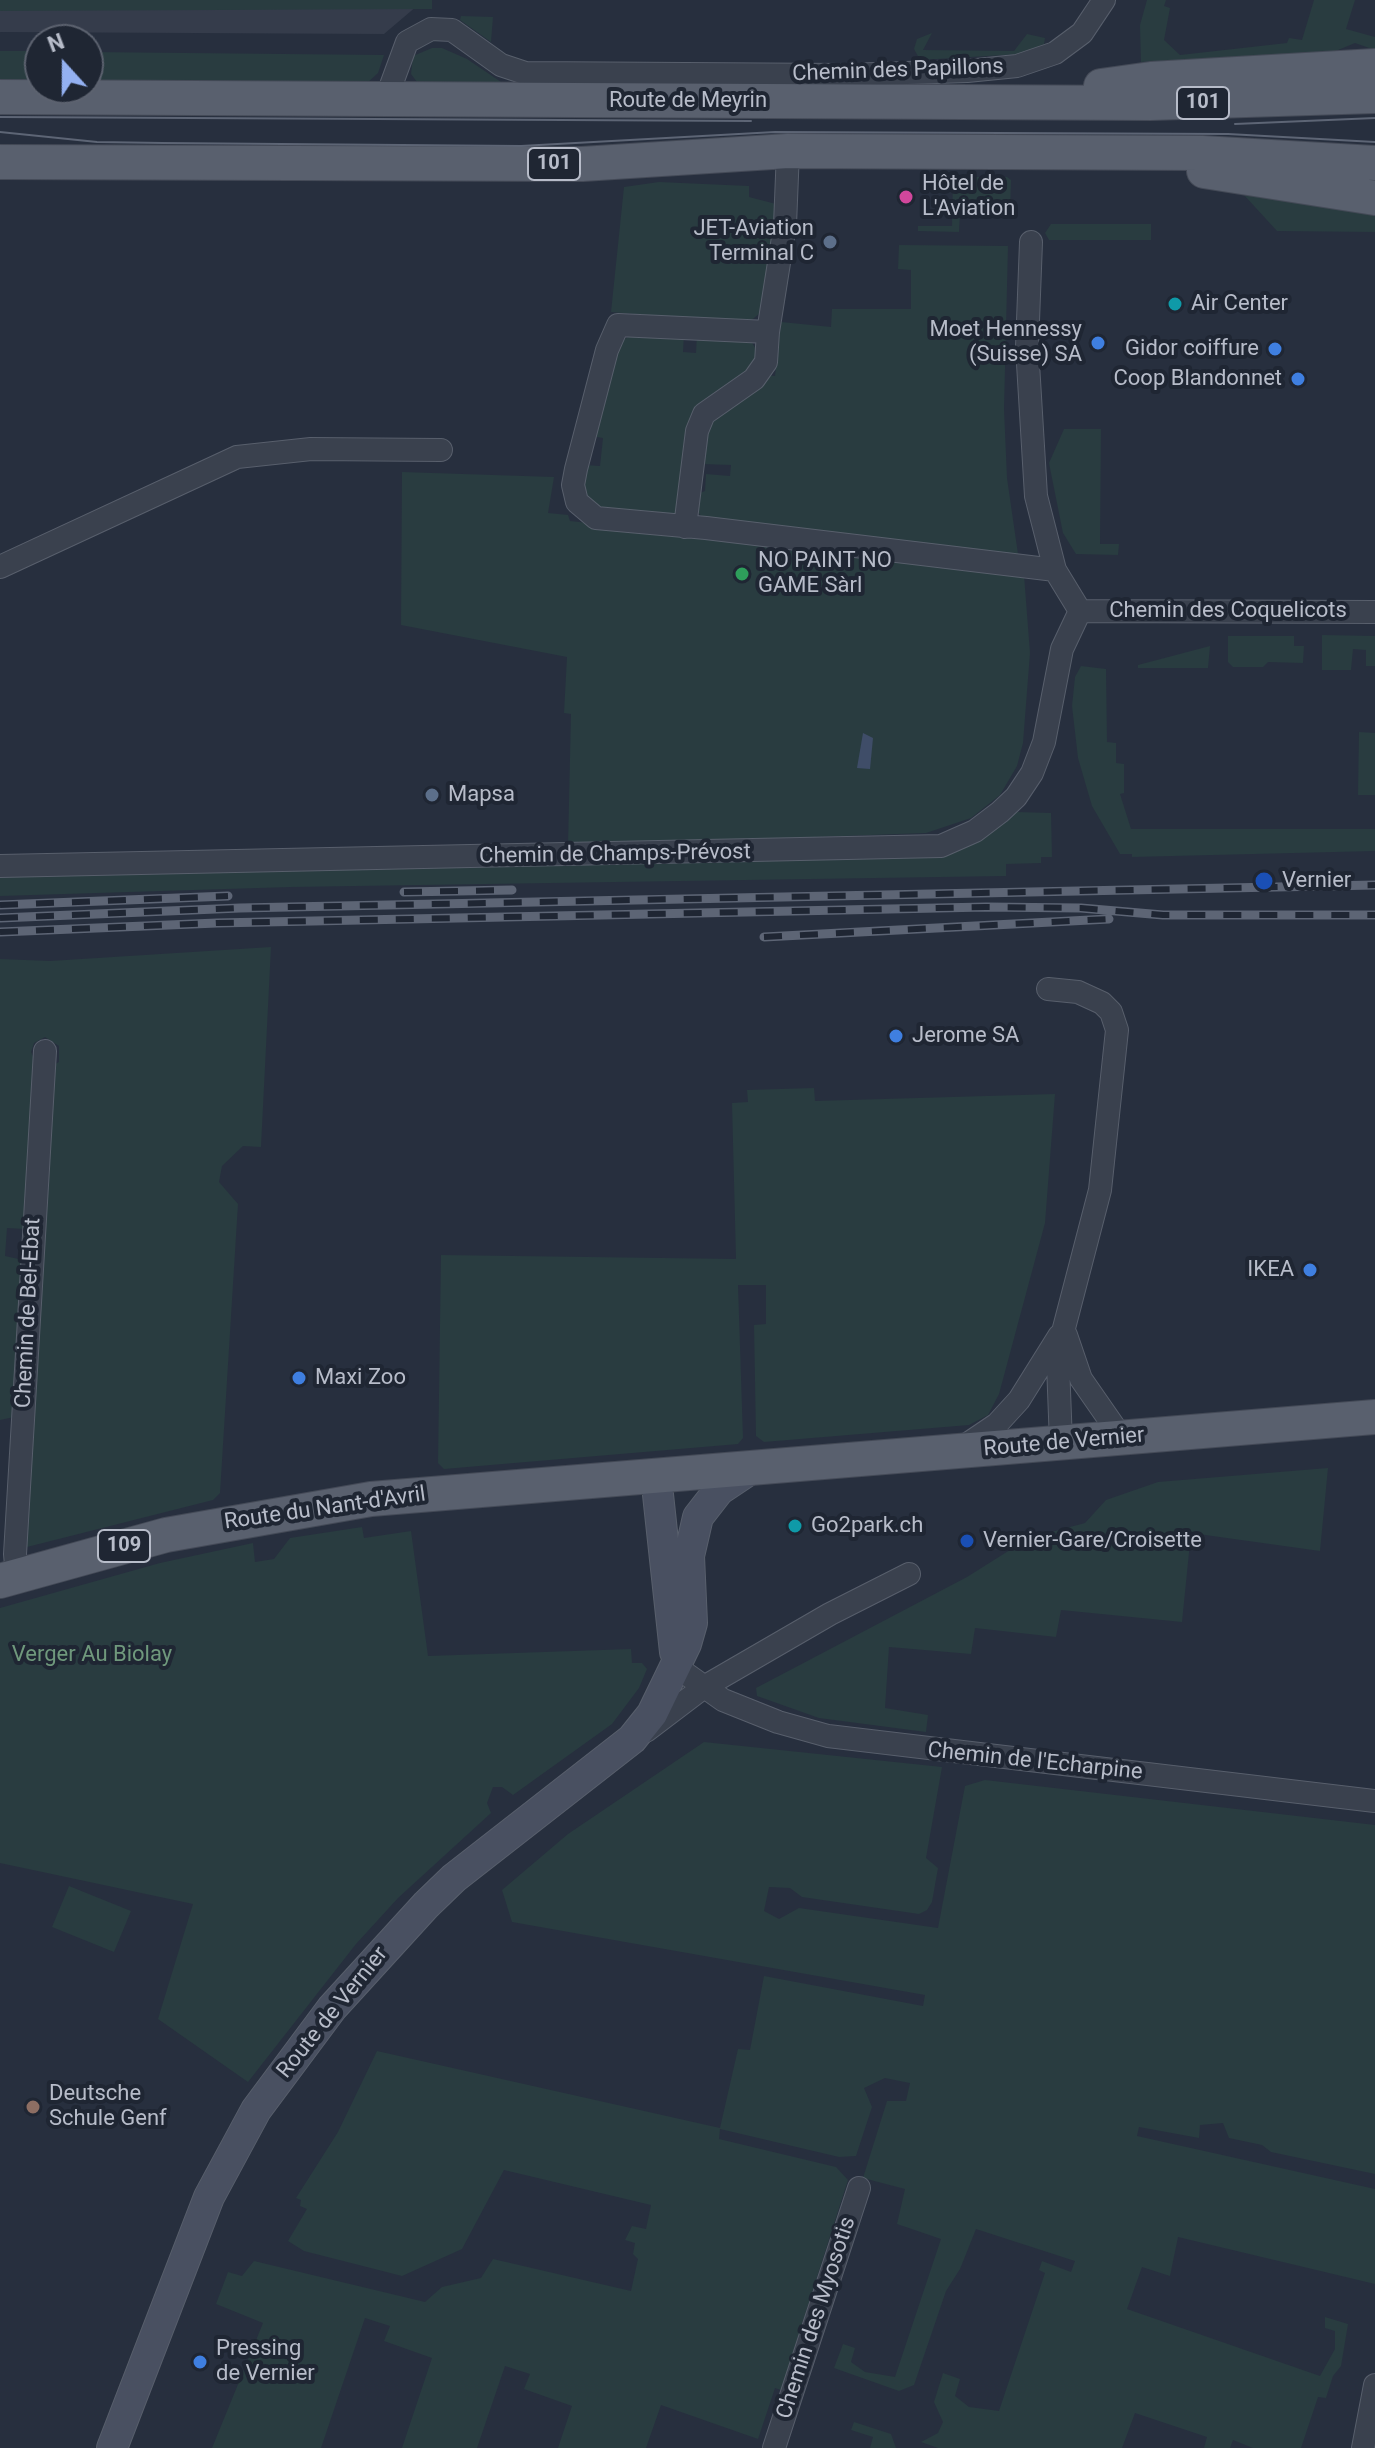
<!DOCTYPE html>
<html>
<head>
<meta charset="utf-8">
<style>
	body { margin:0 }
	#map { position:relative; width:1375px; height:2448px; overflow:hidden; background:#272f3e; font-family:Roboto,sans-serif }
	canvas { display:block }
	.north { position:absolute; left:24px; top:24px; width:80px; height:80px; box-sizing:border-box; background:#1f2633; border:2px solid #5c626f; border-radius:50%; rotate:339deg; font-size:22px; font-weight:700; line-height:32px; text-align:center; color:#b7bcc9 }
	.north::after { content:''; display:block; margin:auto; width:28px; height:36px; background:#93b0f1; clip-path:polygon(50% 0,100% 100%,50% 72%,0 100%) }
</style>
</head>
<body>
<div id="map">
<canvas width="1375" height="2448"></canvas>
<div class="north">N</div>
</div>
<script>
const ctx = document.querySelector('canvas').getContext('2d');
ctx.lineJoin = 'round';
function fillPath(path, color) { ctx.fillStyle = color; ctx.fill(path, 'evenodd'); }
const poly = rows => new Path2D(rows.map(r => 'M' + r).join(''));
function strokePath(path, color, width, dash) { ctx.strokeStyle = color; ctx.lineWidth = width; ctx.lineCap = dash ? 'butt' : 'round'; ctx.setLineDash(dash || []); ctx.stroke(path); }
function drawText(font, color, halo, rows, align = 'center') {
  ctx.font = font + ' Roboto,sans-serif'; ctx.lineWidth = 8; ctx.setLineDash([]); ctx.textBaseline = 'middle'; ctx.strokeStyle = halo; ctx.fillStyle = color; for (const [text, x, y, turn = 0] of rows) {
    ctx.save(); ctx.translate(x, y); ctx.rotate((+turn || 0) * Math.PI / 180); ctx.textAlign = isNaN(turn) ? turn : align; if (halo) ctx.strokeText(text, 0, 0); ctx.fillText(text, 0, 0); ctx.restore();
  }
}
const airport = poly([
	[0,0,424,0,384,34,0,32]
]);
const green = poly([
	[0,0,432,0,432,9,0,11],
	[1147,0,1166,0,1164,6,1170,8,1164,40,1180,55,1287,43,1289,38,1302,40,1314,0,1355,0,1346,29,1375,37,1375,50,1355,43,1331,53,1141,62,1140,25],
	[461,16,493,17,491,42,460,20],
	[932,33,923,50,1014,51,1027,34,1045,38,1044,44,1021,54,920,60,914,49,917,39],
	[432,48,442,48,467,59,501,82,501,89,420,86,411,74,413,56],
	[0,51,40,51,40,86,0,86],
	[88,52,384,55,378,73,365,85,88,87],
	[953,177,1007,177,1011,180,1010,212,960,211,959,232,918,231,918,226,952,226],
	[659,182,749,186,749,197,776,204,767,307,747,324,611,312,624,187],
	[1244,195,1375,214,1375,232,1277,231],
	[1051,224,1151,224,1151,240,1049,240,1045,233],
	[899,245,1008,246,1004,409,1007,478,1019,561,706,522,693,506,694,495,705,491,706,474,730,476,731,465,702,464,708,419,763,375,775,376,781,322,831,327,832,309,911,309,911,270,898,269],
	[633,334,684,334,683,352,696,353,697,334,751,341,757,351,753,373,711,400,677,515,598,512,581,490,584,465,600,466,603,438,591,436,620,342],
	[1064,429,1101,429,1100,544,1119,544,1118,555,1076,554,1063,533,1049,463],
	[402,472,554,477,548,513,568,515,570,521,769,543,789,552,797,547,1024,575,1030,653,1023,743,1017,766,1000,795,971,818,926,833,568,846,571,714,564,713,567,657,401,625],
	[1322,635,1375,636,1375,666,1366,666,1366,650,1353,649,1351,670,1322,670],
	[1228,636,1294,636,1294,646,1304,646,1303,663,1268,662,1263,667,1233,667,1228,662],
	[1210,646,1208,668,1138,668,1138,665],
	[1081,666,1106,669,1107,742,1116,743,1116,763,1124,764,1124,793,1120,794,1131,829,1375,829,1375,851,1132,857,1132,854,1120,854,1092,806,1078,758,1072,706,1075,677],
	[1359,732,1375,733,1375,795,1358,795],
	[1017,812,1051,813,1052,857,1041,857,1041,863,1006,864,1006,876,291,887,0,896,0,876,974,841],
	[271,947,261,1147,243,1146,222,1166,219,1182,238,1204,220,1493,213,1500,27,1547,21,1542,50,1067,59,1062,59,1046,45,1037,34,1043,31,1052,36,1063,25,1229,7,1228,5,1256,23,1260,14,1417,0,1420,0,959,50,961],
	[814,1088,815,1101,1055,1094,1045,1223,999,1394,988,1415,969,1425,764,1442,756,1436,754,1325,766,1324,766,1285,738,1285,743,1438,738,1444,444,1469,438,1463,441,1255,736,1259,732,1103,748,1102,747,1090],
	[1328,1468,1320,1551,1191,1533,1182,1622,1061,1610,1056,1637,975,1628,971,1654,889,1647,885,1708,928,1715,926,1732,819,1718,757,1696,756,1688,967,1577,1029,1538,1085,1523,1106,1500,1158,1482],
	[362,1527,364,1538,411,1531,428,1656,631,1649,632,1663,642,1663,647,1669,639,1688,612,1724,513,1795,502,1787,493,1787,487,1803,491,1813,398,1898,356,1944,248,2082,158,2019,193,1904,0,1863,0,1608,160,1563,253,1543,255,1562,274,1559,290,1538],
	[704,1742,942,1767,926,1858,938,1868,932,1902,927,1910,919,1914,802,1897,790,1888,769,1887,764,1911,779,1919,799,1908,938,1928,965,1786,985,1780,1375,1825,1375,2174,1271,2152,1262,2145,1229,2138,1223,2123,1200,2125,1199,2138,1139,2127,1137,2136,1375,2189,1375,2284,1178,2237,1170,2276,1142,2267,1127,2309,1320,2376,1335,2349,1335,2331,1325,2328,1325,2317,1348,2324,1341,2366,1333,2376,1326,2398,1318,2397,1301,2448,1253,2448,1233,2440,1230,2448,1204,2448,1207,2437,1135,2413,1122,2448,938,2448,921,2442,938,2433,943,2422,934,2402,943,2373,960,2379,955,2396,969,2407,999,2411,1045,2273,1039,2270,1042,2261,1071,2272,1075,2261,976,2229,960,2269,946,2291,914,2385,899,2391,834,2368,843,2344,855,2348,851,2362,865,2372,895,2377,941,2239,897,2224,905,2189,863,2178,887,2101,906,2101,910,2083,885,2078,864,2088,872,2107,856,2156,839,2157,720,2129,719,2139,836,2167,848,2180,781,2390,775,2388,758,2439,661,2405,646,2448,558,2448,572,2406,524,2389,530,2374,505,2366,477,2448,402,2448,432,2358,384,2341,390,2326,365,2318,321,2448,212,2448,263,2323,216,2304,228,2272,242,2276,254,2261,425,2302,442,2287,481,2278,493,2259,631,2291,638,2259,633,2254,635,2243,625,2240,632,2226,646,2229,651,2205,504,2170,462,2249,402,2276,304,2251,288,2241,307,2209,300,2206,301,2200,296,2198,338,2132,377,2051,720,2128,738,2049,750,2050,764,1976,923,2006,925,1995,512,1922,502,1890,568,1834],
	[69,1886,131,1911,114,1952,52,1927],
	[854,2422,891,2434,896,2448,870,2448,873,2437,851,2430]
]);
const water = poly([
	[863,733,873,738,870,769,857,768]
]);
const street = poly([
	[386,99,407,42,431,29,452,30,501,65,525,73,845,75,967,71,1017,66,1055,53,1082,33,1104,0],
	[788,151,785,225,768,332,618,325,607,350,576,469,573,485,577,502,596,518,706,528,1055,570],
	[1031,242,1027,347,1036,496,1055,570,1080,611],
	[685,527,697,431,704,414,754,379,766,362,768,332],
	[0,567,237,457,311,449,441,450],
	[1080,611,1375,612],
	[0,866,941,846,975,831,1000,812,1016,797,1032,773,1044,742,1062,649,1080,611],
	[1048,989,1078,992,1102,1003,1111,1012,1117,1030,1100,1190,1064,1328,1058,1364,1061,1443],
	[1066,1335,1081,1379,1122,1438],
	[963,1447,997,1424,1019,1400,1059,1336],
	[17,1576,15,1554,45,1051],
	[675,1666,723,1700,778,1722,828,1736,1375,1801],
	[646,1731,704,1687,830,1614,909,1574],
	[774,2448,859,2188],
	[1363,2448,1375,2385]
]);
const secondary = poly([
	[656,1476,675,1652],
	[112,2448,209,2197,256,2110,332,2008,426,1905,454,1878,632,1739,652,1714,686,1644,692,1623,689,1556,698,1517,719,1490,752,1468]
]);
const primary = poly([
	[1101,86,1151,79,1375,66],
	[0,97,1150,103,1375,96],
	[0,162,582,164,788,151,1202,153,1375,163],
	[1204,171,1375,198],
	[0,1581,166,1535,371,1499,1375,1417]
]);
const tram = poly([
	[0,117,751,121],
	[1235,124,1375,118],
	[0,132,97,142,163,143,521,146,775,132,1228,134,1375,142]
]);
const rail = poly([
	[404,892,512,890],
	[0,905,228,896],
	[0,918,240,908,1375,885],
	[0,932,217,923,986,907,1081,908,1163,915,1375,915],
	[764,937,1109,919]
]);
const markers = [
	[906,197,8,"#d1479c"],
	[830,242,8,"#5c6f8a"],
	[1175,304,8,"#0f9aa8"],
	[1098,343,8,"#3f7fe0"],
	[1275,349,8,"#3f7fe0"],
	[1298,379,8,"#3f7fe0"],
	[742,574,8,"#2e9e5b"],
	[432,795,8,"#5c6f8a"],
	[1264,881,10,"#1a4fb4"],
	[896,1036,8,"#3f7fe0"],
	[1310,1270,8,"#3f7fe0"],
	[299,1378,8,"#3f7fe0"],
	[795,1526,8,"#0f9aa8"],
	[967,1541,8,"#1a4fb4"],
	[33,2107,8,"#8d6e63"],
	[200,2362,8,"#3f7fe0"]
];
const shields = [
	[1203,103,52],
	[554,164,52],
	[124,1546,52]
];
const shieldNames = [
	["101",1203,103],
	["101",554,164],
	["109",124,1546]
];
const streetNames = [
	["Chemin des Papillons",898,71,-2],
	["Route de Meyrin",688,101],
	["Chemin des Coquelicots",1228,611],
	["Chemin de Champs-Prévost",615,855,-1],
	["Chemin de Bel-Ebat",29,1313,-87],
	["Route de Vernier",1064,1443,-5],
	["Route du Nant-d'Avril",325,1509,-8],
	["Chemin de l'Echarpine",1035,1762,6],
	["Route de Vernier",333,2013,-51],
	["Chemin des Myosotis",817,2318,-72]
];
const poiNames = [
	["Hôtel de",922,184],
	["L'Aviation",922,209],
	["JET-Aviation",814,229,"right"],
	["Terminal C",814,254,"right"],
	["Air Center",1191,304],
	["Moet Hennessy",1082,330,"right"],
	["(Suisse) SA",1082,355,"right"],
	["Gidor coiffure",1259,349,"right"],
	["Coop Blandonnet",1282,379,"right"],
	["NO PAINT NO",758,561],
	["GAME Sàrl",758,586],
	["Mapsa",448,795],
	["Vernier",1282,881],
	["Jerome SA",912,1036],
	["IKEA",1294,1270,"right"],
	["Maxi Zoo",315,1378],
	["Go2park.ch",811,1526],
	["Vernier-Gare/Croisette",983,1541],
	["Deutsche",49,2094],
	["Schule Genf",49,2119],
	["Pressing",216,2349],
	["de Vernier",216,2374]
];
const parkNames = [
	["Verger Au Biolay",92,1655]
];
fillPath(airport, '#353c4b');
fillPath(green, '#293c40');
fillPath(water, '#3f4d68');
strokePath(street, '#585f6c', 24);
strokePath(secondary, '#585f6c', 32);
strokePath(primary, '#444a57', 36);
strokePath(street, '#3a414e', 22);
strokePath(secondary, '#495061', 30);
strokePath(primary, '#59606e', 34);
strokePath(tram, '#5d6575', 2);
strokePath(rail, '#5d6575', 9);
strokePath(rail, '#1f2633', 6, [18]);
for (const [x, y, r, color] of markers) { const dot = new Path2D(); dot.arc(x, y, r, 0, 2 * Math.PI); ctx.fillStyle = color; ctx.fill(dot); strokePath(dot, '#1f2633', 3); }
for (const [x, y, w] of shields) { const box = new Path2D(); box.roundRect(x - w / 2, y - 16, w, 32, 6); ctx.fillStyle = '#1f2633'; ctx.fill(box); strokePath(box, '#b7bcc9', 2); }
drawText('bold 20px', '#b7bcc9', null, shieldNames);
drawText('22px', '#b7bcc9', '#1f2633', streetNames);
drawText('22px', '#b7bcc9', '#1f2633', poiNames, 'left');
drawText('22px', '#6f987c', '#1f2633', parkNames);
</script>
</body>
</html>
